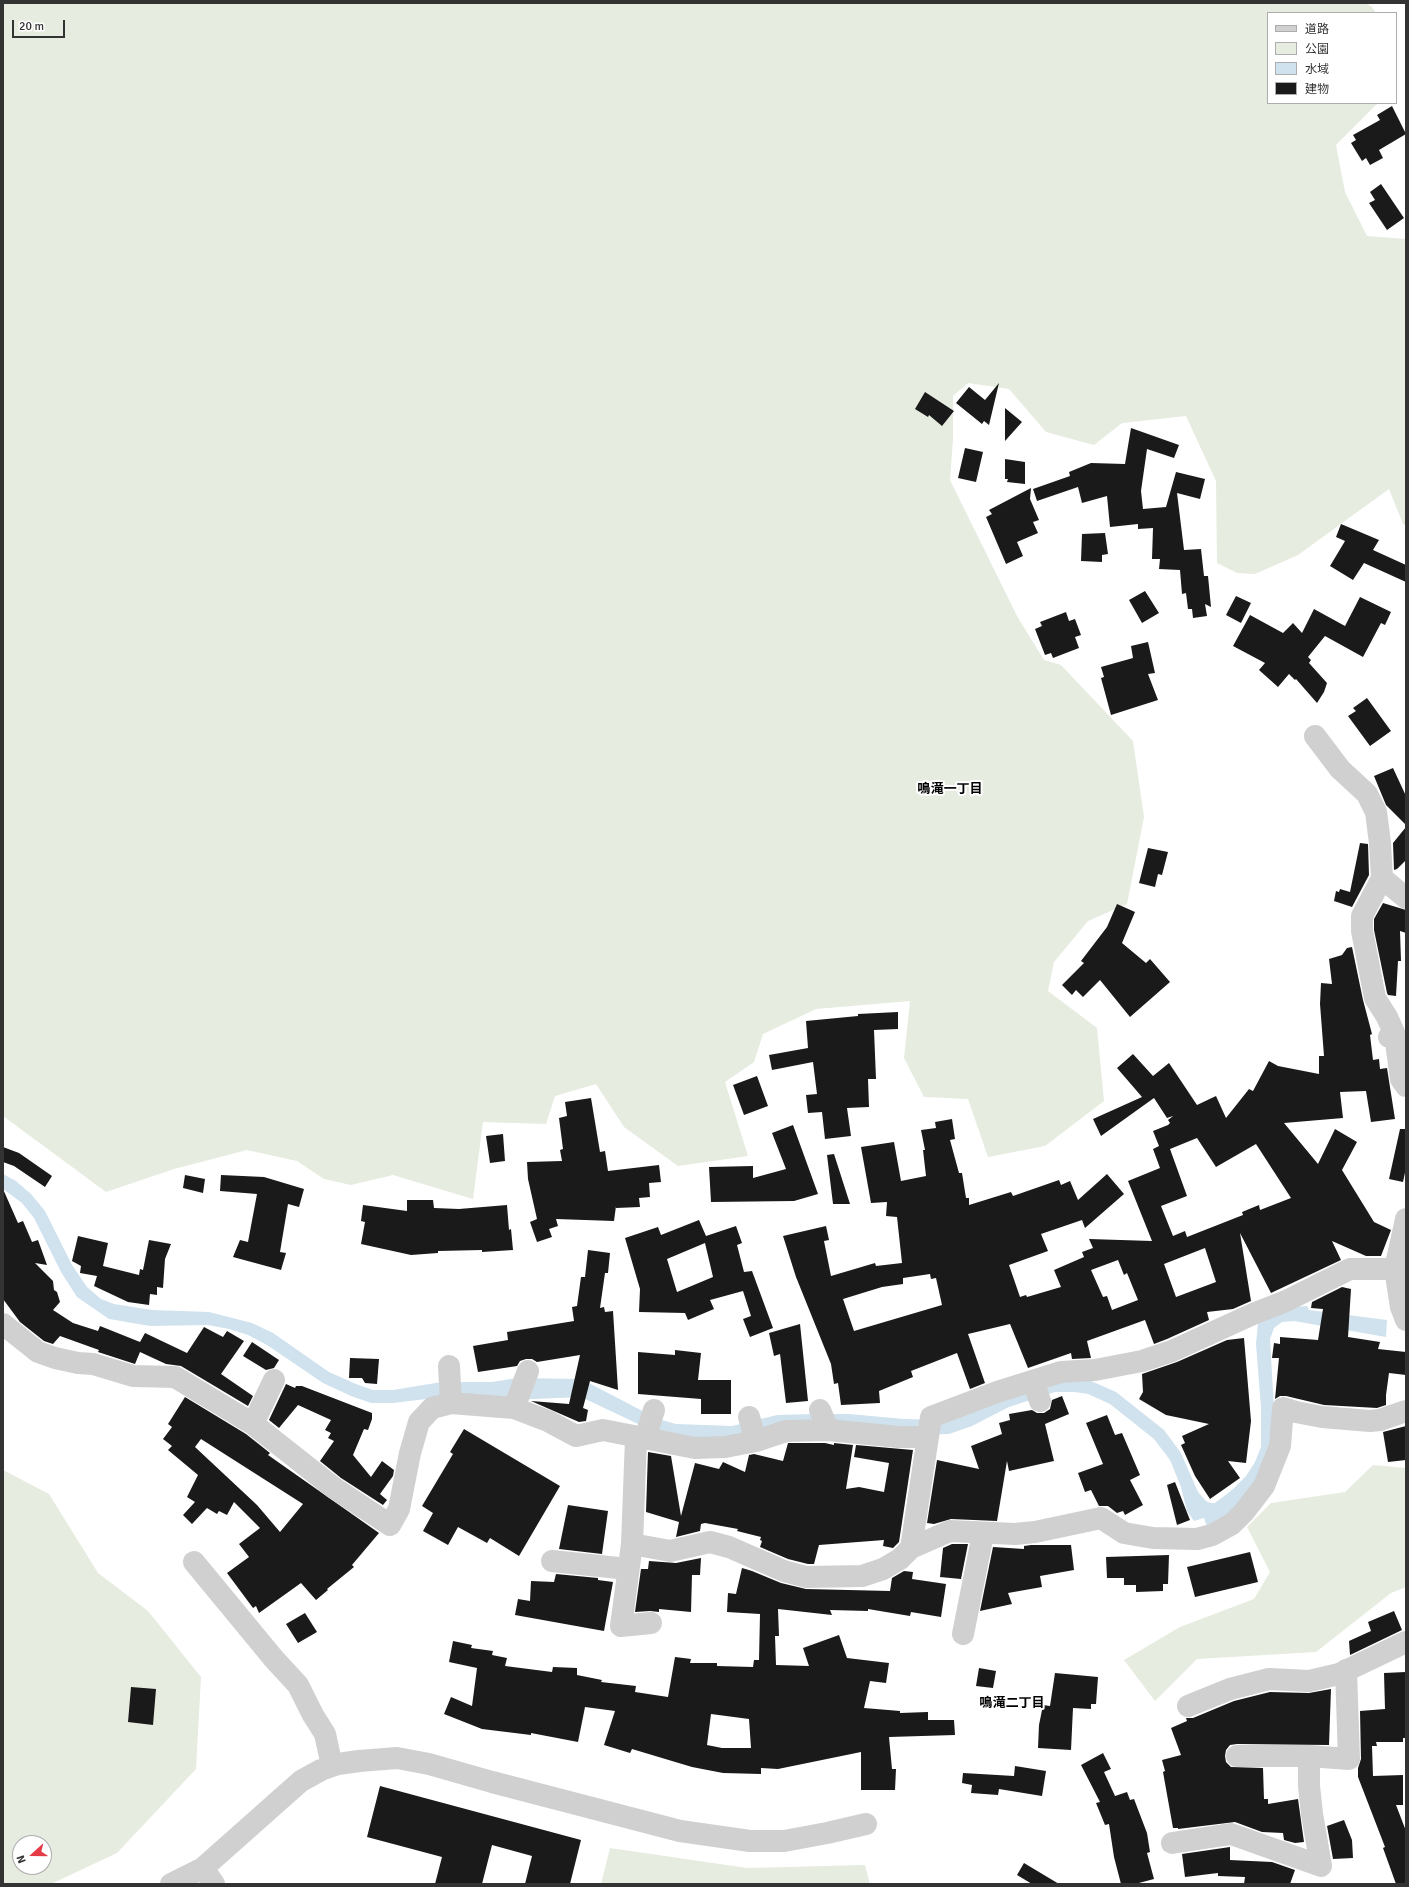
<!DOCTYPE html>
<html>
<head>
<meta charset="utf-8">
<style>
	body { margin:0 }
	#map { position:relative; width:1409px; height:1887px; overflow:hidden; background:#fff; font-family:Signika,"Noto Sans JP",sans-serif }
	canvas { display:block }
	.frame { position:absolute; inset:0; border:4px solid #333; pointer-events:none }
	.legend { position:absolute; left:1267px; top:12px; width:130px; height:92px; box-sizing:border-box; background:#fff; border:1px solid #adadad; margin:0; padding:5px 7px; list-style:none; font-size:12px; color:#333 }
	.legend li { display:flex; align-items:center; gap:8px; height:20px }
	.legend b { width:20px; border:1px solid #adadad }
	.north { position:absolute; left:12px; top:1835px; width:40px; height:40px; box-sizing:border-box; background:#fff; border:1px solid #adadad; border-radius:50%; rotate:249deg; font-size:11px; font-weight:700; line-height:16px; text-align:center; color:#333 }
	.north::after { content:''; display:block; margin:auto; width:14px; height:18px; background:#e63946; clip-path:polygon(50% 0,100% 100%,50% 72%,0 100%) }
	.scale { position:absolute; left:12px; top:20px; width:53px; height:18px; box-sizing:border-box; border:2px solid #333; border-top:0; padding-left:5px; font-size:12px; line-height:14px; white-space:nowrap; color:#333; -webkit-text-stroke:3px #fff; paint-order:stroke }
</style>
</head>
<body>
<div id="map">
<canvas width="1409" height="1887"></canvas>
<div class="frame"></div>
<ul class="legend">
<li><b style="height:5px;background:#d0d0d0"></b>道路</li>
<li><b style="height:11px;background:#e6ecdf"></b>公園</li>
<li><b style="height:11px;background:#cfe2ee"></b>水域</li>
<li><b style="height:11px;background:#1a1a1a"></b>建物</li>
</ul>
<div class="north">N</div>
<div class="scale">20 m</div>
</div>
<script>
const ctx = document.querySelector('canvas').getContext('2d');
ctx.lineJoin = 'round';
function fillPath(path, color) { ctx.fillStyle = color; ctx.fill(path, 'evenodd'); }
const poly = rows => new Path2D(rows.map(r => 'M' + r).join(''));
function strokePath(path, color, width, dash) { ctx.strokeStyle = color; ctx.lineWidth = width; ctx.lineCap = dash ? 'butt' : 'round'; ctx.setLineDash(dash || []); ctx.stroke(path); }
function drawText(font, color, halo, rows, align = 'center') {
  ctx.font = font + ' Signika,"Noto Sans JP",sans-serif'; ctx.lineWidth = 4; ctx.setLineDash([]); ctx.textBaseline = 'middle'; ctx.strokeStyle = halo; ctx.fillStyle = color; for (const [text, x, y, turn = 0] of rows) {
    ctx.save(); ctx.translate(x, y); ctx.rotate((+turn || 0) * Math.PI / 180); ctx.textAlign = isNaN(turn) ? turn : align; if (halo) ctx.strokeText(text, 0, 0); ctx.fillText(text, 0, 0); ctx.restore();
  }
}
const green = poly([
	[3,3,1365,3,1372,7,1376,13,1268,13,1268,103,1378,103,1336,145,1345,192,1367,236,1406,239,1406,526,1403,524,1389,489,1298,555,1255,574,1237,573,1217,563,1216,481,1186,416,1122,423,1094,445,1046,432,1009,389,968,383,953,396,953,439,950,480,1017,616,1044,660,1061,665,1133,741,1144,817,1127,904,1088,921,1054,962,1048,991,1097,1028,1104,1101,1045,1146,988,1157,968,1099,924,1097,904,1058,910,1001,816,1009,763,1034,754,1062,725,1082,748,1156,678,1166,624,1127,596,1084,555,1096,546,1124,483,1122,473,1199,393,1175,351,1185,324,1179,297,1161,247,1150,174,1169,106,1192,3,1116],
	[1373,1465,1406,1468,1406,1587,1391,1593,1316,1652,1197,1659,1155,1701,1124,1660,1180,1627,1254,1599,1270,1572,1247,1527,1271,1503,1345,1492],
	[3,1470,49,1494,98,1573,148,1611,201,1677,196,1769,117,1853,51,1884,3,1884],
	[20,1843,44,1843,44,1867,20,1867],
	[610,1848,747,1868,865,1865,870,1884,601,1884]
]);
const water = poly([
	[3,1174,16,1181,31,1194,45,1211,72,1265,87,1287,101,1299,114,1304,152,1310,209,1312,252,1323,273,1333,329,1372,356,1384,373,1390,393,1390,442,1382,492,1382,517,1378,581,1379,658,1419,676,1424,732,1426,777,1415,815,1414,849,1414,904,1419,937,1420,1074,1379,1091,1381,1116,1392,1164,1430,1181,1453,1198,1492,1206,1501,1210,1503,1215,1503,1232,1490,1246,1476,1255,1462,1261,1447,1261,1408,1256,1344,1258,1323,1293,1307,1307,1306,1309,1310,1387,1320,1386,1337,1294,1321,1282,1322,1274,1328,1270,1339,1274,1409,1274,1453,1260,1485,1209,1532,1204,1518,1194,1521,1187,1511,1181,1487,1170,1460,1154,1439,1110,1404,1088,1394,1074,1392,1055,1392,1009,1407,972,1426,949,1434,733,1439,695,1439,653,1431,581,1397,510,1400,442,1397,393,1403,371,1403,351,1396,323,1383,267,1345,248,1335,229,1329,208,1325,150,1326,109,1319,77,1297,61,1272,34,1218,22,1203,3,1189]
]);
const building = poly([
	[1392,106,1406,134,1379,150,1383,158,1370,165,1366,158,1362,161,1351,143,1356,140,1353,135,1380,120,1377,115],
	[1381,184,1404,218,1387,230,1369,203,1375,200,1370,192],
	[999,383,989,425,984,421,982,424,956,403,969,387,985,400],
	[925,392,954,411,942,426,929,415,928,417,915,409],
	[1005,408,1022,422,1005,441],
	[1131,428,1179,445,1174,458,1147,449,1141,491,1143,509,1166,507,1176,472,1205,479,1200,499,1177,493,1184,550,1201,549,1204,576,1208,576,1211,607,1205,604,1207,616,1193,618,1192,609,1188,609,1186,593,1182,594,1180,570,1159,569,1160,559,1152,559,1153,528,1138,529,1138,524,1110,527,1107,496,1082,503,1078,487,1037,501,1033,489,1070,476,1069,472,1091,463,1125,464],
	[965,448,983,452,976,482,958,478],
	[1005,459,1025,462,1025,484,1007,482,1008,479,1005,479],
	[1031,488,1030,499,1039,520,1033,522,1038,533,1017,542,1023,556,1006,564,986,517,992,514,989,510],
	[1341,524,1379,540,1373,550,1406,565,1406,582,1364,563,1353,580,1330,566,1345,541,1336,537],
	[1105,533,1108,554,1102,555,1102,562,1081,561,1082,534],
	[1145,591,1159,613,1142,623,1129,600],
	[1236,596,1251,603,1241,623,1226,615],
	[1360,597,1391,612,1385,625,1381,623,1363,657,1325,636,1308,657,1311,660,1309,663,1327,683,1324,692,1317,703,1296,679,1295,680,1289,674,1278,687,1259,670,1265,663,1233,646,1250,615,1283,633,1293,623,1302,633,1314,609,1345,626],
	[1066,612,1069,621,1075,619,1081,635,1075,637,1079,648,1053,658,1051,653,1045,655,1035,629,1042,626,1040,622],
	[1148,642,1155,673,1148,674,1158,700,1111,715,1101,678,1104,677,1101,667,1133,658,1131,646],
	[1367,698,1391,731,1370,746,1348,716,1356,711,1353,708],
	[1393,768,1406,796,1406,825,1386,805,1374,776],
	[1406,827,1406,860,1397,869,1394,870,1393,843],
	[1360,843,1368,844,1369,875,1352,907,1334,901,1336,891,1339,892,1340,889,1350,892],
	[1148,848,1168,852,1162,875,1158,874,1155,887,1139,883],
	[1383,903,1406,910,1406,933,1400,931,1401,961,1398,961,1396,996,1388,995,1387,993,1374,930,1374,919],
	[1117,904,1135,912,1122,943,1146,963,1150,959,1170,982,1130,1017,1100,980,1083,997,1076,990,1072,995,1062,985,1084,963,1081,961,1107,927],
	[1352,947,1363,1000,1372,1034,1370,1035,1373,1060,1379,1059,1380,1069,1387,1068,1395,1119,1371,1122,1366,1091,1340,1092,1343,1118,1284,1123,1318,1164,1335,1129,1357,1142,1342,1170,1374,1222,1391,1230,1381,1256,1366,1256,1332,1241,1341,1260,1271,1293,1240,1233,1251,1301,1233,1309,1207,1312,1209,1320,1167,1339,1154,1344,1145,1320,1087,1341,1091,1358,1072,1359,1071,1353,1028,1368,1010,1324,968,1334,985,1383,970,1389,957,1353,911,1371,913,1377,879,1391,880,1403,841,1405,838,1383,834,1384,831,1364,796,1277,783,1236,826,1226,829,1240,824,1241,831,1276,875,1263,876,1266,902,1263,897,1217,886,1216,887,1202,871,1203,861,1147,894,1142,901,1181,926,1176,923,1150,925,1150,921,1130,936,1128,935,1122,952,1119,955,1139,950,1140,959,1173,962,1173,966,1198,969,1198,969,1205,1011,1192,1013,1196,1059,1180,1061,1185,1070,1181,1078,1200,1107,1174,1124,1194,1085,1228,1082,1220,1041,1234,1048,1251,1009,1265,1020,1297,1026,1295,1027,1297,1061,1287,1054,1270,1084,1257,1082,1252,1093,1248,1089,1239,1152,1241,1128,1181,1160,1168,1153,1149,1159,1146,1153,1131,1168,1125,1170,1123,1168,1120,1173,1116,1167,1118,1154,1098,1101,1136,1093,1119,1142,1097,1117,1068,1133,1054,1153,1076,1169,1063,1197,1105,1216,1096,1226,1118,1249,1089,1253,1091,1269,1061,1278,1066,1319,1074,1319,1056,1324,1056,1320,1004,1321,983,1332,984,1329,959,1342,955,1347,948],
	[1197,1138,1216,1167,1256,1144,1291,1198,1260,1210,1259,1205,1242,1212,1243,1215,1187,1237,1185,1231,1173,1236,1161,1206,1187,1196,1170,1149],
	[1205,1248,1216,1282,1176,1297,1164,1264],
	[1118,1260,1124,1275,1127,1273,1138,1300,1112,1310,1107,1296,1103,1297,1091,1270],
	[930,1274,931,1279,936,1278,942,1305,854,1331,843,1299,882,1287,903,1284,903,1278],
	[898,1012,898,1029,874,1030,876,1079,868,1079,869,1107,847,1108,851,1136,825,1139,822,1112,808,1113,806,1095,817,1094,813,1062,772,1070,769,1055,808,1048,806,1021,858,1016,858,1014],
	[757,1076,768,1106,744,1115,733,1085],
	[591,1098,600,1152,605,1151,608,1171,659,1165,661,1182,649,1183,650,1197,639,1198,640,1207,616,1208,616,1206,614,1221,556,1219,558,1226,549,1229,552,1237,537,1242,530,1222,537,1219,528,1179,527,1162,562,1161,560,1150,563,1149,559,1118,567,1116,565,1102],
	[793,1125,818,1194,794,1201,711,1202,709,1167,753,1166,753,1178,786,1169,772,1133],
	[1400,1129,1406,1129,1406,1168,1403,1182,1389,1179],
	[503,1134,505,1161,490,1163,486,1136],
	[3,1147,19,1153,52,1176,45,1187,14,1166,3,1162],
	[834,1154,850,1204,833,1204,827,1155],
	[185,1175,205,1179,203,1193,183,1188],
	[221,1175,264,1177,304,1189,299,1207,288,1204,280,1252,286,1253,281,1270,233,1257,240,1240,248,1242,257,1194,220,1191],
	[3,1189,18,1223,23,1221,32,1242,38,1240,47,1265,35,1263,53,1281,54,1290,57,1292,60,1302,53,1310,73,1323,98,1331,100,1326,140,1342,145,1333,187,1353,204,1327,223,1337,227,1331,244,1341,221,1374,253,1396,248,1406,181,1366,166,1364,140,1352,135,1364,98,1352,99,1350,60,1336,53,1344,44,1341,20,1322,3,1299],
	[407,1200,433,1200,434,1208,459,1209,507,1205,509,1230,511,1229,513,1250,482,1252,482,1250,438,1251,438,1253,411,1255,361,1244,365,1222,361,1221,363,1205,407,1211],
	[699,1220,706,1236,736,1226,742,1243,737,1245,744,1272,752,1271,773,1328,750,1337,743,1319,751,1316,743,1291,710,1300,714,1309,688,1320,685,1313,639,1312,640,1289,625,1238,658,1227,661,1235],
	[705,1243,713,1277,677,1292,667,1259],
	[78,1236,108,1243,103,1266,139,1275,140,1269,143,1270,149,1240,171,1244,165,1259,163,1288,157,1287,157,1295,150,1294,149,1305,128,1302,94,1286,97,1276,80,1273,81,1266,72,1261],
	[588,1250,610,1253,608,1273,605,1273,600,1308,604,1307,605,1312,613,1311,618,1390,590,1381,583,1408,588,1410,586,1421,579,1422,531,1401,569,1404,580,1355,537,1362,532,1359,526,1359,520,1361,517,1366,478,1372,473,1346,508,1340,507,1332,574,1321,572,1307,577,1306,581,1277,585,1277],
	[1342,1287,1351,1289,1348,1337,1380,1342,1378,1349,1406,1352,1406,1375,1389,1373,1386,1395,1386,1405,1377,1408,1324,1405,1286,1396,1280,1396,1275,1399,1279,1358,1272,1358,1274,1343,1280,1344,1280,1337,1318,1340,1323,1309,1311,1308,1312,1302],
	[800,1324,808,1401,786,1403,780,1354,774,1356,769,1333],
	[1244,1338,1251,1421,1246,1463,1228,1461,1240,1478,1210,1499,1195,1476,1181,1445,1185,1443,1182,1436,1209,1424,1166,1415,1139,1399,1143,1392,1142,1374,1177,1362,1227,1340],
	[252,1342,279,1360,274,1368,266,1370,243,1356],
	[675,1350,701,1353,698,1380,731,1380,731,1414,701,1414,701,1399,638,1394,638,1352,675,1355],
	[350,1358,379,1359,377,1384,365,1383,362,1378,349,1378],
	[286,1384,295,1388,296,1386,302,1386,372,1413,372,1419,368,1430,364,1429,353,1455,371,1477,382,1461,394,1470,393,1476,380,1494,387,1500,383,1505,341,1478,320,1461,334,1441,328,1438,331,1433,325,1430,331,1420,298,1405,279,1428,269,1420],
	[1062,1396,1069,1414,1045,1424,1054,1461,1009,1471,1007,1461,997,1521,951,1519,934,1524,927,1523,937,1460,979,1469,971,1446,1002,1434,999,1423,1010,1420,1009,1414,1032,1410,1037,1413,1044,1413,1050,1409,1052,1400],
	[185,1397,246,1434,270,1453,268,1455,379,1533,352,1565,354,1567,327,1589,328,1590,316,1600,301,1583,259,1613,256,1606,253,1608,227,1573,249,1557,239,1544,260,1528,234,1502,227,1515,219,1511,217,1514,207,1508,192,1524,183,1515,195,1502,187,1497,198,1475,168,1450,172,1446,163,1439,172,1427,168,1424],
	[201,1439,303,1504,280,1532,257,1505,195,1447],
	[1107,1415,1115,1435,1122,1433,1140,1475,1130,1480,1143,1505,1125,1515,1123,1511,1117,1513,1108,1506,1099,1506,1091,1490,1085,1492,1078,1473,1103,1464,1086,1423],
	[1406,1426,1406,1460,1388,1462,1383,1432],
	[464,1429,560,1486,519,1556,490,1538,487,1543,458,1527,448,1545,423,1531,433,1513,422,1506,453,1454,450,1452],
	[788,1443,825,1443,834,1445,834,1443,853,1445,846,1489,859,1487,884,1492,889,1463,854,1457,856,1445,913,1450,899,1542,893,1548,883,1546,884,1540,819,1545,814,1564,808,1564,788,1559,760,1547,762,1541,760,1540,761,1537,737,1531,738,1529,705,1523,701,1524,700,1531,676,1537,679,1522,646,1512,648,1452,671,1456,681,1516,695,1463,719,1469,723,1462,745,1472,749,1455,754,1454,783,1461],
	[1175,1482,1190,1520,1177,1525,1167,1485],
	[568,1505,608,1511,602,1554,559,1549],
	[952,1544,968,1544,961,1579,940,1577,943,1548],
	[1031,1545,1071,1545,1074,1570,1040,1576,1042,1587,1008,1593,1012,1604,980,1611,993,1547,1024,1549,1024,1546],
	[1250,1552,1258,1582,1195,1597,1187,1567],
	[1169,1555,1168,1584,1163,1584,1163,1591,1136,1592,1136,1585,1124,1585,1124,1578,1107,1578,1106,1557],
	[701,1558,700,1575,692,1575,691,1612,659,1609,659,1612,650,1611,635,1612,641,1569,648,1569,649,1561,676,1563],
	[742,1568,752,1571,781,1583,806,1589,890,1591,892,1578,904,1571,913,1572,912,1579,946,1584,941,1617,911,1612,910,1616,868,1609,868,1611,830,1610,832,1615,778,1609,779,1636,775,1636,776,1665,809,1666,803,1648,839,1635,847,1658,889,1663,886,1683,870,1681,864,1708,900,1711,900,1713,928,1712,928,1720,954,1720,955,1735,889,1737,892,1769,896,1769,895,1790,861,1790,861,1752,778,1769,761,1768,761,1774,723,1773,692,1767,632,1749,630,1753,604,1745,615,1711,585,1707,578,1742,531,1733,531,1735,482,1729,444,1714,451,1697,472,1706,477,1668,449,1662,453,1641,472,1645,471,1648,493,1651,492,1655,507,1658,505,1666,552,1672,553,1667,577,1668,577,1675,602,1680,601,1682,636,1686,635,1692,668,1697,675,1657,691,1659,690,1663,717,1663,717,1666,753,1667,754,1660,759,1660,760,1614,727,1612,728,1593,736,1594],
	[711,1714,749,1719,751,1748,722,1748,707,1745],
	[556,1574,598,1578,598,1580,613,1582,604,1631,515,1615,518,1599,530,1601,531,1581,554,1582],
	[1394,1611,1402,1630,1350,1655,1349,1641,1371,1631,1368,1622],
	[305,1613,317,1632,298,1643,286,1624],
	[979,1668,996,1671,993,1688,976,1686],
	[1406,1672,1406,1738,1403,1738,1403,1742,1376,1742,1377,1746,1372,1746,1373,1776,1403,1775,1403,1805,1396,1805,1406,1831,1406,1884,1396,1884,1383,1848,1385,1847,1358,1777,1358,1768,1361,1759,1360,1711,1385,1709,1384,1673],
	[1055,1673,1098,1677,1096,1704,1091,1704,1091,1709,1073,1708,1071,1750,1038,1748,1039,1725,1043,1705,1050,1706],
	[131,1687,156,1689,153,1725,128,1722],
	[1331,1689,1329,1745,1237,1744,1230,1745,1226,1750,1225,1756,1226,1762,1231,1767,1263,1768,1264,1799,1268,1799,1268,1804,1298,1799,1304,1842,1295,1843,1284,1840,1283,1833,1262,1832,1235,1822,1178,1829,1178,1828,1173,1828,1163,1772,1165,1771,1162,1760,1181,1755,1171,1728,1187,1721,1186,1718,1193,1718,1234,1701,1270,1692,1309,1693],
	[1103,1753,1111,1769,1104,1772,1115,1796,1127,1792,1130,1800,1134,1799,1147,1833,1150,1852,1147,1853,1154,1879,1135,1884,1121,1884,1114,1857,1109,1824,1105,1825,1096,1803,1100,1802,1081,1765],
	[1015,1766,1046,1771,1042,1796,999,1789,998,1795,971,1793,972,1785,962,1783,963,1773,1014,1776],
	[380,1786,581,1840,570,1884,525,1884,532,1856,492,1845,482,1884,435,1884,442,1857,367,1837],
	[1344,1820,1352,1840,1353,1858,1333,1859,1327,1826],
	[1230,1847,1230,1860,1272,1862,1295,1870,1290,1884,1244,1884,1245,1877,1218,1876,1218,1873,1185,1877,1182,1854],
	[1024,1863,1059,1884,1032,1884,1017,1875]
]);
const minor = poly([
	[1315,736,1340,769,1367,794,1376,812,1380,843,1382,878,1362,916,1362,931,1375,998,1387,1017,1395,1035,1389,1037],
	[1382,878,1406,898],
	[1395,1035,1401,1079,1406,1086],
	[1406,1219,1395,1269,1401,1307,1406,1320],
	[3,1324,38,1352,55,1358,78,1363,93,1364,133,1376,175,1377,253,1424,334,1488,390,1525,399,1509,410,1453,419,1422,432,1408,451,1403,514,1408,548,1421,576,1436,603,1430,695,1448,725,1447,756,1441,786,1431,828,1430,899,1437,928,1437],
	[449,1366,451,1403],
	[1033,1381,1040,1401],
	[514,1408,528,1371],
	[820,1410,828,1430],
	[749,1417,756,1441],
	[253,1424,274,1380],
	[636,1438,632,1544,621,1626,651,1623],
	[645,1439,654,1410],
	[632,1544,670,1551,710,1542,729,1547,784,1571,806,1577,862,1576,883,1569,900,1559,911,1548,950,1531,1015,1534,1035,1532,1101,1518,1124,1533,1153,1538,1197,1539,1212,1535,1232,1524,1244,1512,1264,1486,1280,1446,1283,1408,1296,1412,1322,1417,1370,1421,1380,1420,1406,1411],
	[911,1548,931,1417,997,1392,1061,1372,1095,1370,1142,1361,1172,1351,1253,1314,1286,1301,1350,1269,1395,1269],
	[552,1561,628,1569],
	[194,1562,274,1659,298,1685,313,1715,325,1734,332,1766],
	[963,1634,983,1534],
	[1188,1706,1230,1689,1269,1679,1309,1681,1339,1674,1406,1642],
	[1237,1756,1309,1756,1349,1759,1346,1670],
	[1172,1843,1231,1834,1321,1866,1312,1814,1309,1786,1309,1756],
	[203,1868,214,1884],
	[171,1884,203,1868,301,1781,321,1770,338,1764,359,1761,397,1758,429,1764,492,1782,680,1831,750,1841,784,1841,827,1833,866,1824]
]);
const neighbourhoodNames = [
	["鳴滝一丁目",950,790],
	["鳴滝二丁目",1012,1704]
];
fillPath(green, '#e6ecdf');
fillPath(water, '#cfe2ee');
fillPath(building, '#1a1a1a');
strokePath(minor, '#d0d0d0', 22);
drawText('bold 13px', '#000', '#fff', neighbourhoodNames);
</script>
</body>
</html>
